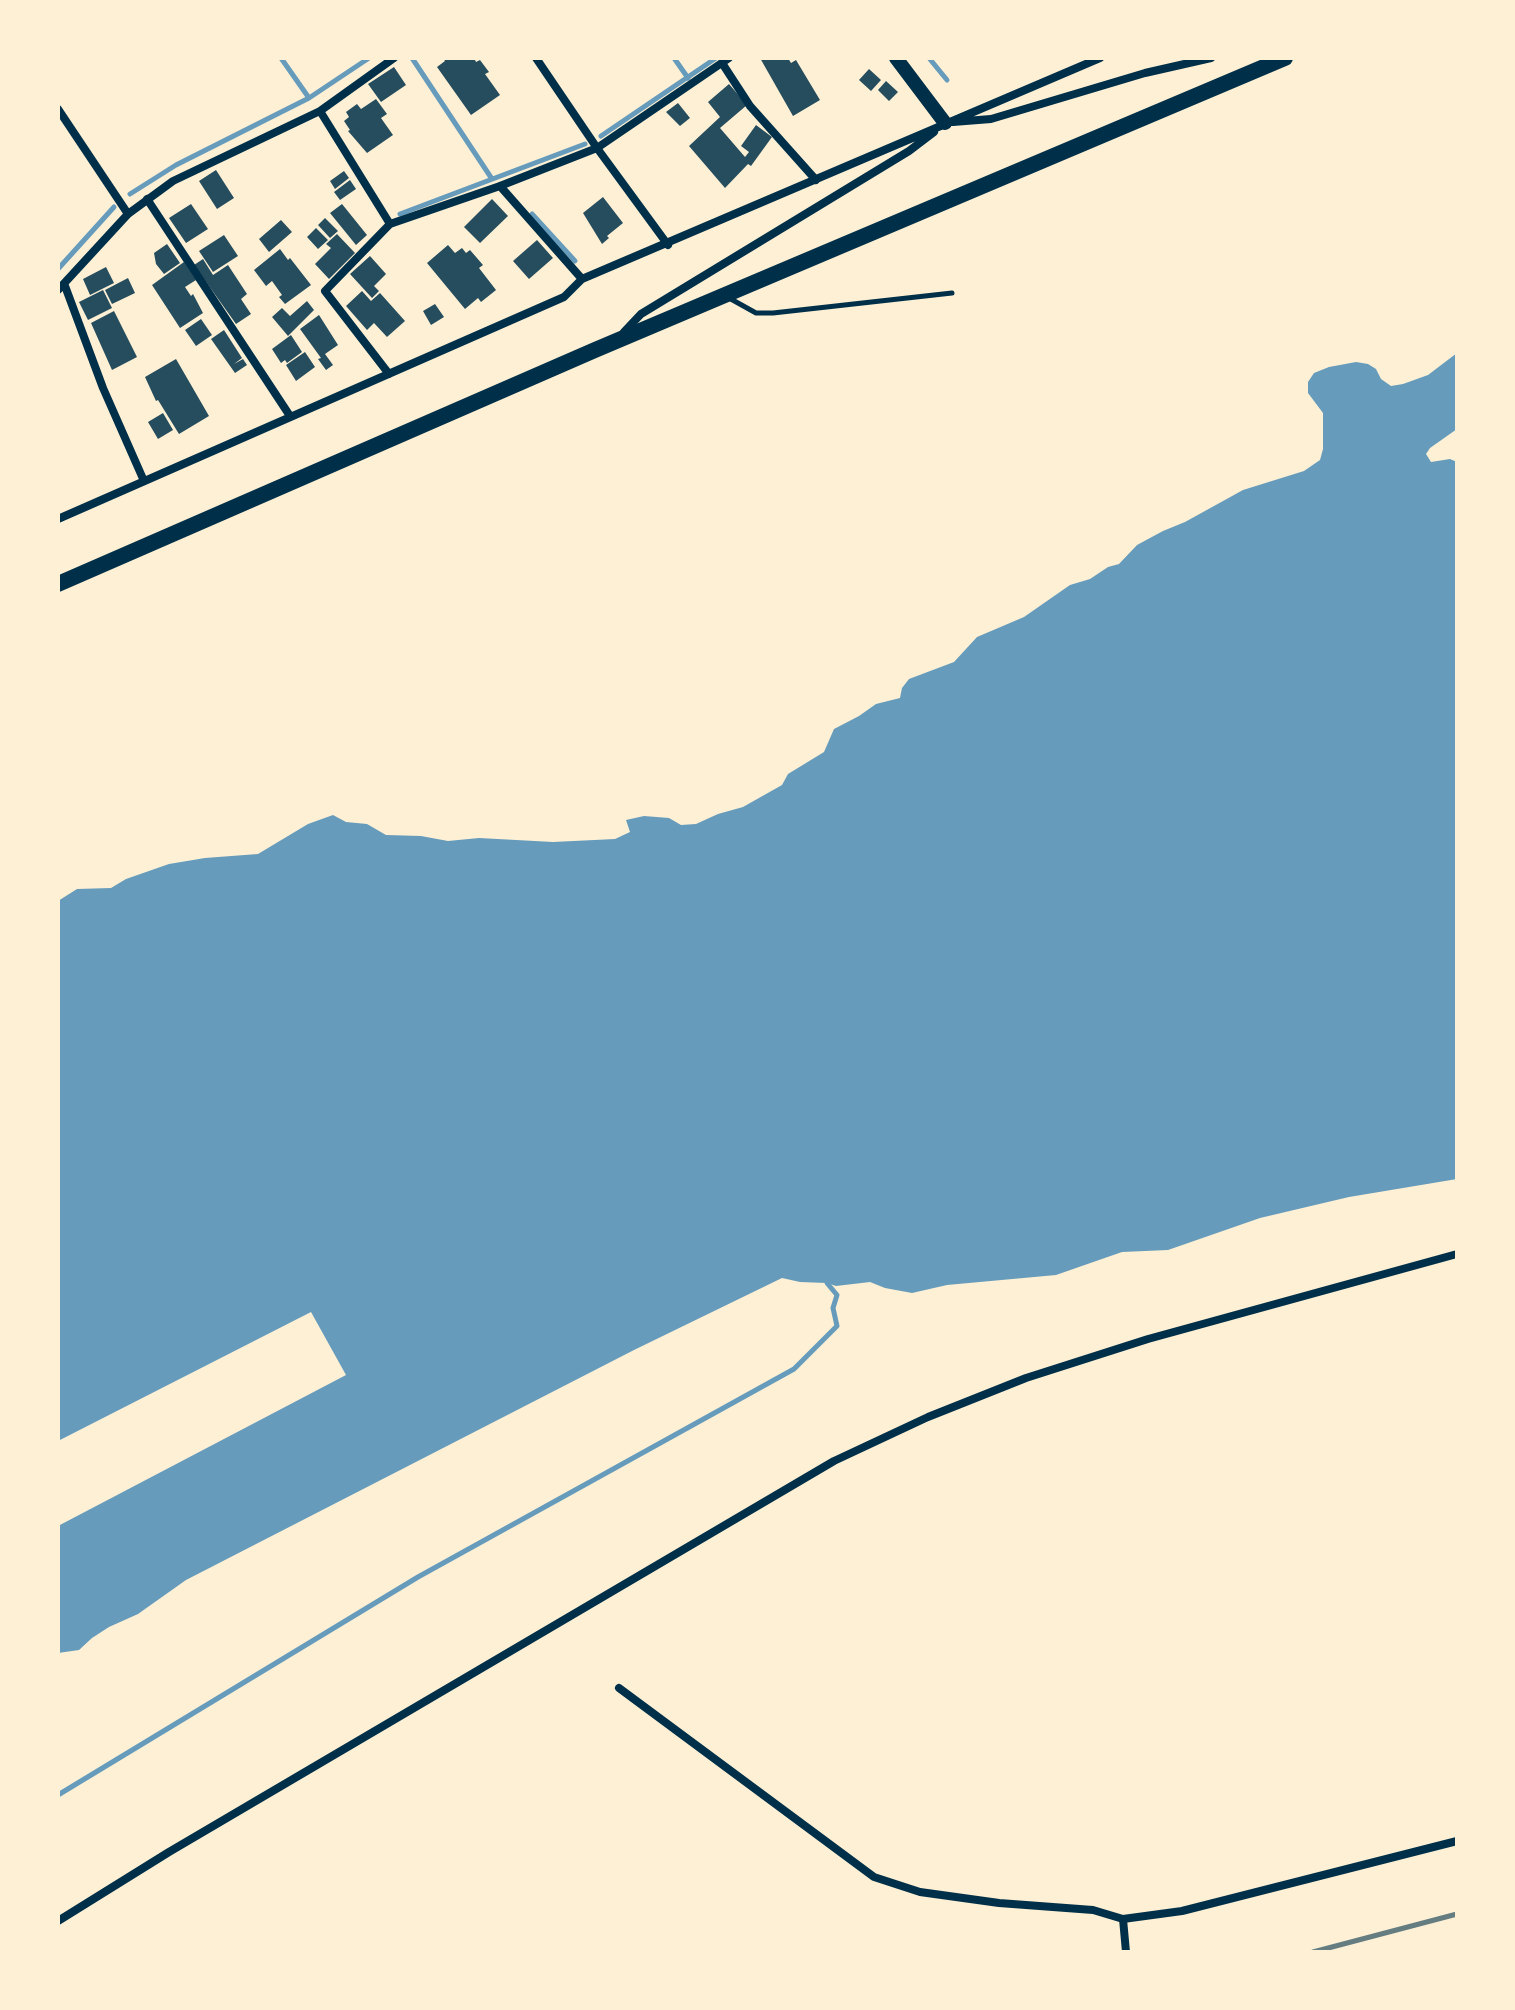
<!DOCTYPE html>
<html>
<head>
<meta charset="utf-8">
<style>
	body { margin:0 }
	#map { position:relative; width:1515px; height:2010px; overflow:hidden; background:#fdf0d5; font-family:"PT Sans Narrow",sans-serif }
	canvas { display:block }
	.frame { position:absolute; inset:0; border:60px solid #fdf0d5; pointer-events:none }
</style>
</head>
<body>
<div id="map">
<canvas width="1515" height="2010"></canvas>
<div class="frame"></div>
</div>
<script>
const ctx = document.querySelector('canvas').getContext('2d');
ctx.lineJoin = 'round';
function fillPath(path, color) { ctx.fillStyle = color; ctx.fill(path, 'evenodd'); }
const poly = rows => new Path2D(rows.map(r => 'M' + r).join(''));
function strokePath(path, color, width, dash) { ctx.strokeStyle = color; ctx.lineWidth = width; ctx.lineCap = dash ? 'butt' : 'round'; ctx.setLineDash(dash || []); ctx.stroke(path); }
const water = poly([
	[1457,353,1457,429,1430,448,1426,454,1431,462,1450,459,1457,462,1457,1179,1349,1197,1260,1218,1168,1250,1122,1252,1056,1275,947,1285,912,1293,885,1288,870,1282,836,1286,827,1283,800,1282,782,1278,634,1350,186,1580,138,1614,109,1627,92,1638,79,1650,58,1653,58,1526,346,1375,311,1312,58,1441,58,901,77,889,111,888,126,879,169,864,205,858,258,854,308,824,333,815,346,822,367,824,386,835,421,836,448,841,479,838,553,842,615,839,630,832,626,820,644,816,669,818,681,825,696,824,718,814,743,807,782,785,788,774,824,752,834,729,859,716,876,704,900,698,902,688,909,679,954,662,977,637,1024,617,1070,585,1090,579,1108,567,1119,564,1137,545,1163,531,1185,522,1243,490,1304,471,1320,460,1323,449,1323,413,1308,393,1308,382,1314,373,1329,367,1356,362,1368,364,1376,369,1381,379,1391,386,1403,384,1428,375]
]);
const stream = poly([
	[281,58,309,98],
	[412,58,492,179],
	[674,58,688,78],
	[929,58,947,80],
	[601,136,716,58],
	[130,194,176,165,309,98,369,58],
	[400,214,585,144],
	[532,214,575,261],
	[58,269,114,207],
	[58,1795,418,1577,794,1369,837,1326,833,1308,837,1295,827,1283,829,1280]
]);
const building = poly([
	[443,58,474,58,476,62,480,60,489,72,485,74,500,95,471,115,437,67,445,61],
	[760,58,788,58,791,63,796,60,820,100,793,116],
	[394,67,406,85,381,102,368,84],
	[869,69,881,80,871,91,859,80],
	[886,81,898,92,889,101,878,90],
	[729,84,747,105,720,128,745,157,749,152,741,146,756,125,772,137,751,166,748,164,725,188,689,146,720,117,708,102],
	[376,99,387,114,381,118,393,135,367,153,348,131,350,130,344,121,349,117,346,112,357,104,361,109],
	[678,103,690,118,680,126,666,112],
	[216,170,234,198,217,209,199,181],
	[344,171,349,178,335,189,330,181],
	[350,180,356,189,340,200,334,192],
	[603,197,623,223,607,236,609,238,602,244,583,213],
	[492,199,508,216,480,243,464,227],
	[191,204,208,229,186,243,169,218],
	[342,204,367,235,356,245,330,213],
	[325,218,338,231,330,238,318,225],
	[281,220,292,232,269,252,259,239],
	[316,228,328,240,318,249,307,237],
	[337,234,355,253,329,279,315,264,331,248,326,244],
	[224,235,238,256,213,272,199,251],
	[537,240,553,258,529,279,513,261],
	[167,244,180,263,164,274,156,264,154,253],
	[448,245,455,253,462,248,466,253,470,250,483,265,479,268,496,290,481,302,478,298,465,309,427,263],
	[280,249,288,260,290,258,311,285,285,304,279,297,282,295,272,281,266,286,254,270],
	[370,256,386,274,374,286,379,291,372,298,350,274],
	[203,259,213,275,228,265,247,294,241,299,251,314,236,324,194,265],
	[184,262,196,280,185,287,191,296,193,294,203,313,180,328,152,285],
	[106,267,114,283,90,295,83,279],
	[128,278,135,293,112,304,105,290],
	[103,290,112,308,88,320,79,302],
	[362,291,371,301,380,293,405,321,387,337,374,323,367,330,346,306],
	[307,301,314,310,288,336,272,317,282,308,290,316],
	[435,304,444,317,431,325,423,311],
	[114,311,137,357,112,370,91,323],
	[319,315,338,345,325,354,333,365,326,370,318,359,321,358,300,329],
	[201,319,212,335,196,346,185,330],
	[224,330,242,358,234,364,243,359,247,365,235,373,211,339],
	[291,335,302,352,287,363,285,360,281,363,272,349],
	[305,352,315,367,296,381,286,365],
	[176,359,209,416,179,434,158,400,156,401,145,377],
	[163,413,173,430,158,439,148,422]
]);
const service = poly([
	[729,298,756,313,773,313,952,293]
]);
const minor = poly([
	[536,58,597,148,668,245],
	[722,63,750,106,816,180],
	[58,109,128,214,173,181,320,111,394,58],
	[320,111,390,224,500,186,597,148,729,58],
	[953,122,991,119,1145,73,1211,58],
	[500,186,582,279],
	[147,199,290,416],
	[65,286,103,388,144,481],
	[58,290,128,214],
	[624,332,641,314,909,151,934,132],
	[389,374,325,291,390,224],
	[58,519,564,297,582,279,1100,58],
	[619,1688,874,1877,920,1892,999,1903,1093,1910,1123,1919,1182,1911,1457,1841],
	[1123,1919,1126,1952],
	[58,1921,169,1852,834,1461,928,1417,1026,1378,1148,1339,1457,1254]
]);
const tertiary = poly([
	[896,58,945,123]
]);
const primary = poly([
	[58,584,595,350,1285,58]
]);
const rail = poly([
	[1313,1952,1457,1914]
]);
fillPath(water, '#669bbc');
strokePath(stream, '#669bbc', 5);
fillPath(building, '#264d5e');
strokePath(service, '#003049', 5);
strokePath(minor, '#003049', 8);
strokePath(tertiary, '#003049', 14);
strokePath(primary, '#003049', 16);
strokePath(rail, '#657d81', 5);
</script>
</body>
</html>
